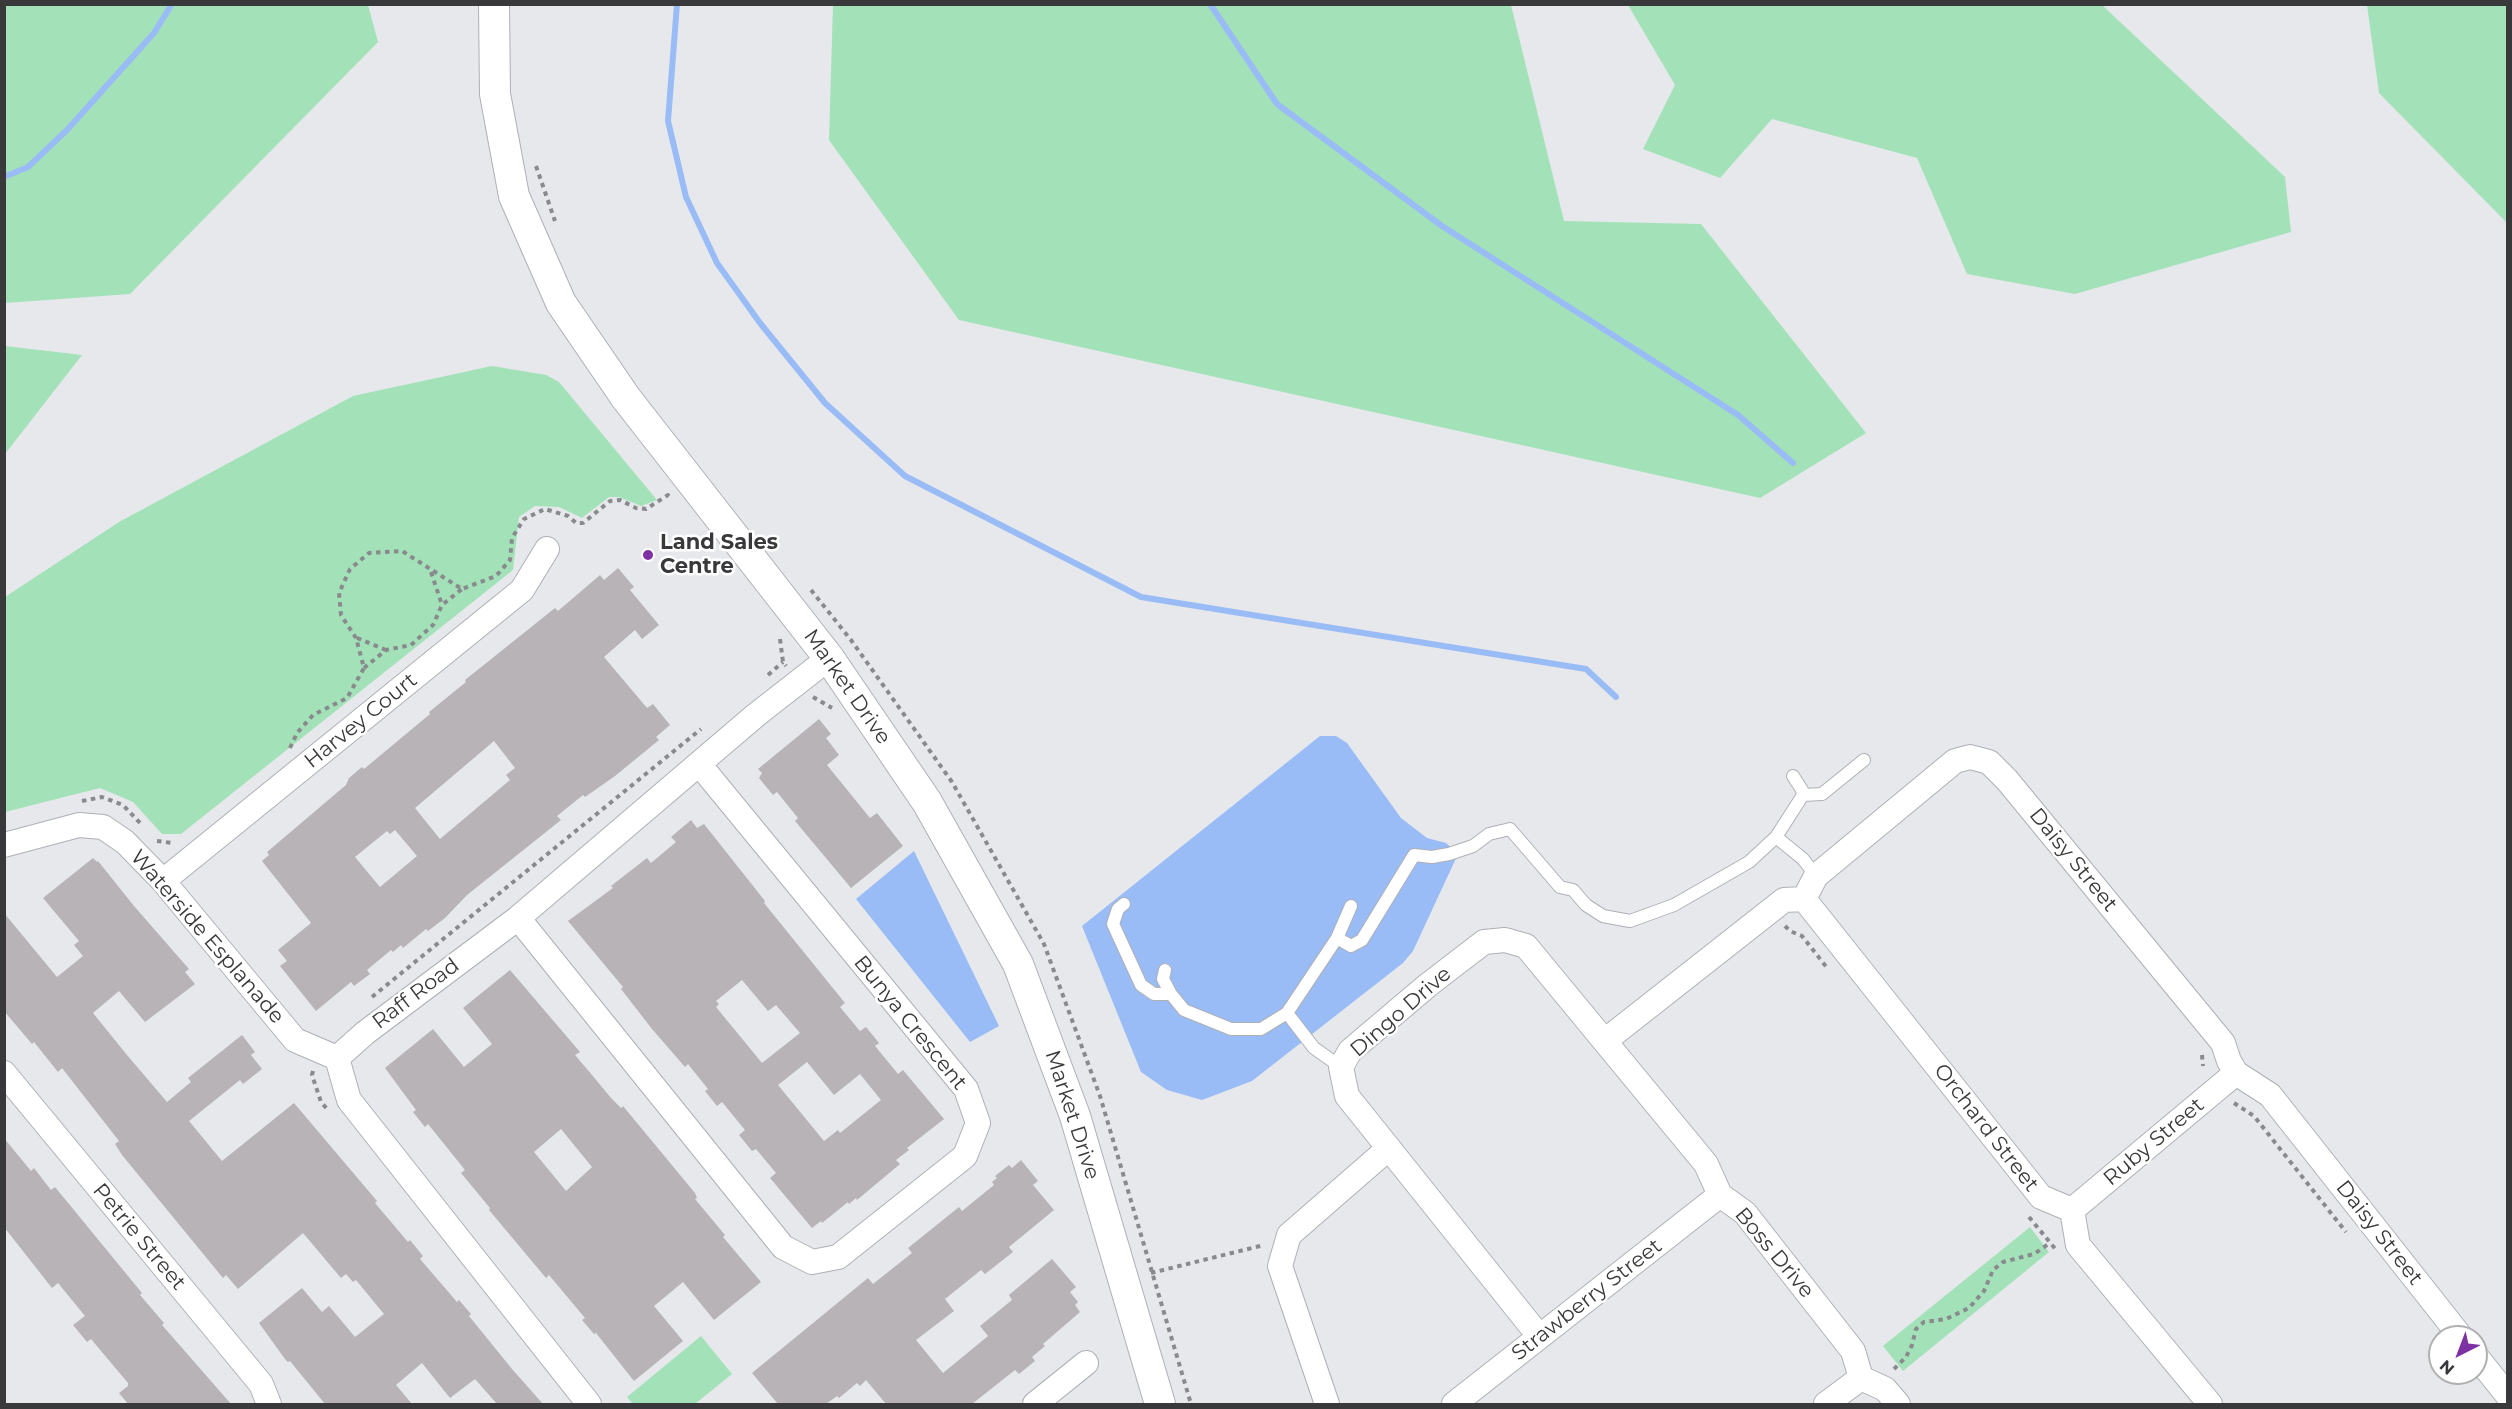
<!DOCTYPE html>
<html>
<head>
<meta charset="utf-8">
<style>
	body { margin:0 }
	#map { position:relative; width:2512px; height:1409px; overflow:hidden; background:#e6e8ec; font-family:Montserrat,sans-serif }
	canvas { display:block }
	.frame { position:absolute; inset:0; border:6px solid #39393b; pointer-events:none }
	.north { position:absolute; left:2428px; top:1325px; width:60px; height:60px; box-sizing:border-box; background:#fff; border:2px solid #b0b0b1; border-radius:50%; rotate:222deg; font-size:16px; font-weight:700; line-height:24px; text-align:center; color:#39393b }
	.north::after { content:''; display:block; margin:auto; width:21px; height:27px; background:#7d31a2; clip-path:polygon(50% 0,100% 100%,50% 72%,0 100%) }
</style>
</head>
<body>
<div id="map">
<canvas width="2512" height="1409"></canvas>
<div class="frame"></div>
<div class="north">N</div>
</div>
<script>
const ctx = document.querySelector('canvas').getContext('2d');
ctx.lineJoin = 'round';
function fillPath(path, color) { ctx.fillStyle = color; ctx.fill(path, 'evenodd'); }
const poly = rows => new Path2D(rows.map(r => 'M' + r).join(''));
function strokePath(path, color, width, dash) { ctx.strokeStyle = color; ctx.lineWidth = width; ctx.lineCap = dash ? 'butt' : 'round'; ctx.setLineDash(dash || []); ctx.stroke(path); }
function drawText(font, color, halo, rows, align = 'center') {
  ctx.font = font + ' Montserrat,sans-serif'; ctx.lineWidth = 5; ctx.setLineDash([]); ctx.textBaseline = 'middle'; ctx.strokeStyle = halo; ctx.fillStyle = color; for (const [text, x, y, turn = 0] of rows) {
    ctx.save(); ctx.translate(x, y); ctx.rotate((+turn || 0) * Math.PI / 180); ctx.textAlign = isNaN(turn) ? turn : align; if (halo) ctx.strokeText(text, 0, 0); ctx.fillText(text, 0, 0); ctx.restore();
  }
}
const green = poly([
	[5,4,368,5,378,42,130,294,5,303],
	[833,5,1511,5,1564,221,1701,224,1866,433,1760,498,959,320,829,140],
	[1628,5,2102,5,2285,177,2291,232,2075,294,1967,274,1917,158,1772,119,1720,178,1643,149,1675,85],
	[2367,5,2507,5,2507,223,2379,93],
	[5,346,82,355,5,454,4,346],
	[492,366,546,375,559,382,657,500,641,506,619,497,609,497,582,518,559,507,535,506,519,517,513,570,181,834,162,834,133,802,100,788,5,812,5,597,119,522,353,396],
	[2030,1227,2049,1252,1903,1371,1883,1346],
	[701,1336,732,1374,695,1404,633,1404,627,1397]
]);
const water = poly([
	[1320,736,1336,736,1347,743,1401,818,1427,838,1446,843,1458,854,1413,951,1403,963,1252,1081,1202,1100,1167,1090,1141,1072,1082,926],
	[914,851,999,1026,970,1042,856,899]
]);
const stream = poly([
	[677,4,668,121,686,197,717,263,760,323,825,403,905,476,1141,597,1586,669,1616,697],
	[1210,4,1277,104,1442,226,1738,415,1793,463],
	[4,177,28,167,67,130,154,33,172,4]
]);
const building = poly([
	[618,568,634,587,630,590,659,625,642,639,635,630,604,657,647,708,653,704,670,725,656,737,659,740,615,776,585,797,583,795,557,816,561,820,467,895,445,918,428,931,426,929,403,948,401,945,393,952,391,950,367,970,370,974,354,986,351,982,316,1011,280,966,287,961,278,950,311,923,262,861,269,855,267,852,346,785,349,778,362,767,364,769,430,714,429,712,466,682,465,680,555,608,558,611,600,575,604,580],
	[494,741,515,768,506,775,510,780,440,839,415,808],
	[395,830,417,856,380,887,355,857,387,831,390,834],
	[819,719,831,734,826,738,839,755,827,765,870,818,877,813,903,846,851,888,795,821,798,818,777,792,773,795,759,778,762,773,758,769],
	[691,820,697,828,704,824,765,901,764,903,845,1003,840,1007,860,1031,866,1027,879,1043,875,1046,898,1074,903,1070,944,1119,907,1148,909,1150,896,1160,900,1164,857,1200,856,1198,849,1204,848,1202,822,1223,821,1221,812,1228,770,1178,776,1173,756,1149,752,1151,739,1135,745,1130,722,1102,717,1106,705,1091,708,1089,688,1064,685,1067,652,1029,621,989,623,987,568,921,613,888,611,886,647,858,651,863,676,842,671,837],
	[742,980,768,1011,776,1005,800,1033,762,1063,716,1007,719,1004,716,1001],
	[807,1062,834,1095,860,1074,881,1100,840,1133,838,1130,824,1141,778,1085],
	[93,858,97,862,98,861,134,906,189,969,185,972,195,984,145,1022,119,991,93,1013,127,1055,167,1102,191,1082,188,1078,242,1035,255,1052,251,1055,262,1069,243,1084,240,1080,189,1121,222,1161,294,1103,377,1201,375,1203,408,1242,410,1240,423,1256,420,1259,457,1302,459,1300,471,1314,469,1316,512,1369,543,1404,497,1404,475,1379,450,1398,422,1363,396,1385,412,1404,325,1404,290,1361,288,1362,285,1359,259,1323,302,1288,322,1312,329,1306,355,1337,384,1314,356,1280,353,1282,346,1274,341,1278,303,1233,238,1289,226,1275,223,1278,122,1155,115,1144,119,1141,62,1068,58,1072,34,1042,32,1044,4,1011,4,913,57,977,83,956,74,945,79,941,43,898],
	[510,970,580,1052,575,1055,592,1075,611,1098,621,1108,623,1106,695,1193,697,1198,695,1199,725,1235,723,1237,761,1282,714,1320,683,1282,654,1306,683,1341,634,1381,596,1333,594,1334,582,1320,585,1318,549,1275,546,1278,489,1210,490,1208,461,1173,465,1170,428,1124,425,1127,413,1112,416,1110,385,1068,433,1029,464,1067,492,1044,463,1008],
	[561,1129,592,1167,566,1191,534,1152],
	[4,1138,31,1171,34,1168,51,1190,55,1187,142,1293,140,1295,164,1323,162,1325,231,1404,128,1404,119,1393,128,1386,128,1383,91,1339,87,1342,73,1325,85,1316,58,1283,52,1288,4,1227],
	[1021,1160,1038,1181,1033,1185,1054,1210,1009,1247,1013,1252,985,1274,981,1270,945,1299,954,1311,916,1340,943,1373,988,1336,980,1326,1012,1300,1009,1295,1052,1259,1076,1287,1070,1292,1078,1302,1075,1305,1080,1312,1043,1344,1045,1346,1032,1357,1035,1361,1019,1374,1015,1370,972,1404,886,1404,866,1380,860,1386,857,1383,839,1398,837,1396,826,1404,778,1404,752,1373,868,1278,873,1284,912,1253,908,1248,959,1207,962,1211,994,1185,992,1182,997,1178,995,1176,1009,1165,1012,1168]
]);
const path = poly([
	[536,166,555,221],
	[431,572,442,605],
	[811,590,851,640,952,782,1044,944,1100,1096,1191,1404],
	[357,638,386,650],
	[780,639,783,662,786,666],
	[364,668,386,650,411,645,433,625,442,605,462,589],
	[768,675,783,662],
	[813,697,832,708],
	[290,748,297,733,313,715,347,698,364,668,356,638,341,615,339,593,350,569,369,553,402,551,462,589,496,576,510,560,512,538,524,519,545,509,568,516,576,523,583,523,610,501,620,500,636,508,646,509,668,495,670,498],
	[82,801,102,797,123,805,142,825],
	[157,841,173,843],
	[1785,926,1790,931,1802,936,1828,969],
	[372,997,701,729],
	[2202,1055,2203,1066],
	[313,1071,312,1075,321,1102,328,1110],
	[2234,1103,2254,1116,2346,1232],
	[2029,1217,2057,1251],
	[1151,1273,1264,1245],
	[1894,1369,1906,1357,1912,1345,1916,1329,1924,1322,1946,1319,1969,1308,1984,1291,1993,1270,2003,1262,2034,1254,2050,1243]
]);
const service = poly([
	[1803,795,1822,794,1864,760],
	[1776,837,1803,795,1802,790,1793,776],
	[1124,904,1118,909,1113,924,1141,985,1154,994,1171,994],
	[1337,938,1351,946,1362,940,1414,855,1432,857,1449,854,1473,846,1489,834,1510,829,1560,887,1573,890,1586,905,1603,916,1630,921,1674,905,1749,862,1776,837,1803,859,1816,876],
	[1165,970,1163,979,1171,994,1184,1010,1231,1029,1261,1029,1287,1013,1314,1048,1341,1067],
	[1287,1013,1337,938,1351,906]
]);
const minor = poly([
	[4,845,79,825,103,827,125,842,163,881,295,1040,337,1058],
	[163,881,522,590,547,549],
	[1804,899,2041,1197,2072,1210,2078,1245,2210,1404],
	[518,918,783,1247,812,1262,838,1257,965,1156,978,1123,966,1089,699,764],
	[1606,1040,1784,900,1804,899,1816,876,1955,761,1970,757,1989,762,2007,780,2223,1043,2229,1061,2236,1073,2270,1095,2461,1337],
	[4,1073,261,1384,269,1404],
	[2072,1210,2236,1073],
	[1539,1336,1347,1096,1341,1067,1350,1051,1428,985,1484,942,1505,940,1526,946,1706,1164,1720,1195,1745,1213,1853,1351,1861,1378,1885,1389,1898,1404],
	[2476,1356,2508,1396],
	[589,1404,349,1100,337,1058,365,1033,518,918,756,715,829,658],
	[1035,1404,1086,1363],
	[1327,1404,1280,1266,1289,1235,1389,1148],
	[1454,1404,1720,1195],
	[1826,1404,1861,1378]
]);
const tertiary = poly([
	[494,4,495,94,514,196,561,303,626,398,829,658,927,802,1018,964,1075,1116,1160,1404]
]);
const markers = [
	[648,555,6,"#7d31a2"]
];
const poiNames = [
	["Land Sales",660,543],
	["Centre",660,567]
];
const streetNames = [
	["Market Drive",847,687,55],
	["Harvey Court",361,721,-39],
	["Daisy Street",2073,860,51],
	["Waterside Esplanade",207,937,49],
	["Raff Road",416,994,-37],
	["Dingo Drive",1401,1012,-41],
	["Bunya Crescent",910,1023,51],
	["Market Drive",1072,1115,72],
	["Orchard Street",1986,1128,52],
	["Ruby Street",2154,1142,-40],
	["Daisy Street",2379,1233,52],
	["Petrie Street",139,1237,50],
	["Boss Drive",1774,1253,50],
	["Strawberry Street",1587,1300,-38]
];
fillPath(green, '#a3e2b8');
fillPath(water, '#99bcf6');
strokePath(stream, '#99bcf6', 6);
fillPath(building, '#b7b3b7');
strokePath(service, '#aeb0b5', 14);
strokePath(minor, '#aeb0b5', 26);
strokePath(tertiary, '#aeb0b5', 32);
strokePath(path, '#898a8d', 4, [4.5, 4.5]);
strokePath(service, '#fff', 12);
strokePath(minor, '#fff', 24);
strokePath(tertiary, '#fff', 30);
for (const [x, y, r, color] of markers) { const dot = new Path2D(); dot.arc(x, y, r, 0, 2 * Math.PI); ctx.fillStyle = color; ctx.fill(dot); strokePath(dot, '#fff', 2); }
drawText('bold 21px', '#39393b', '#fff', poiNames, 'left');
drawText('21px', '#39393b', '#fff', streetNames);
</script>
</body>
</html>
